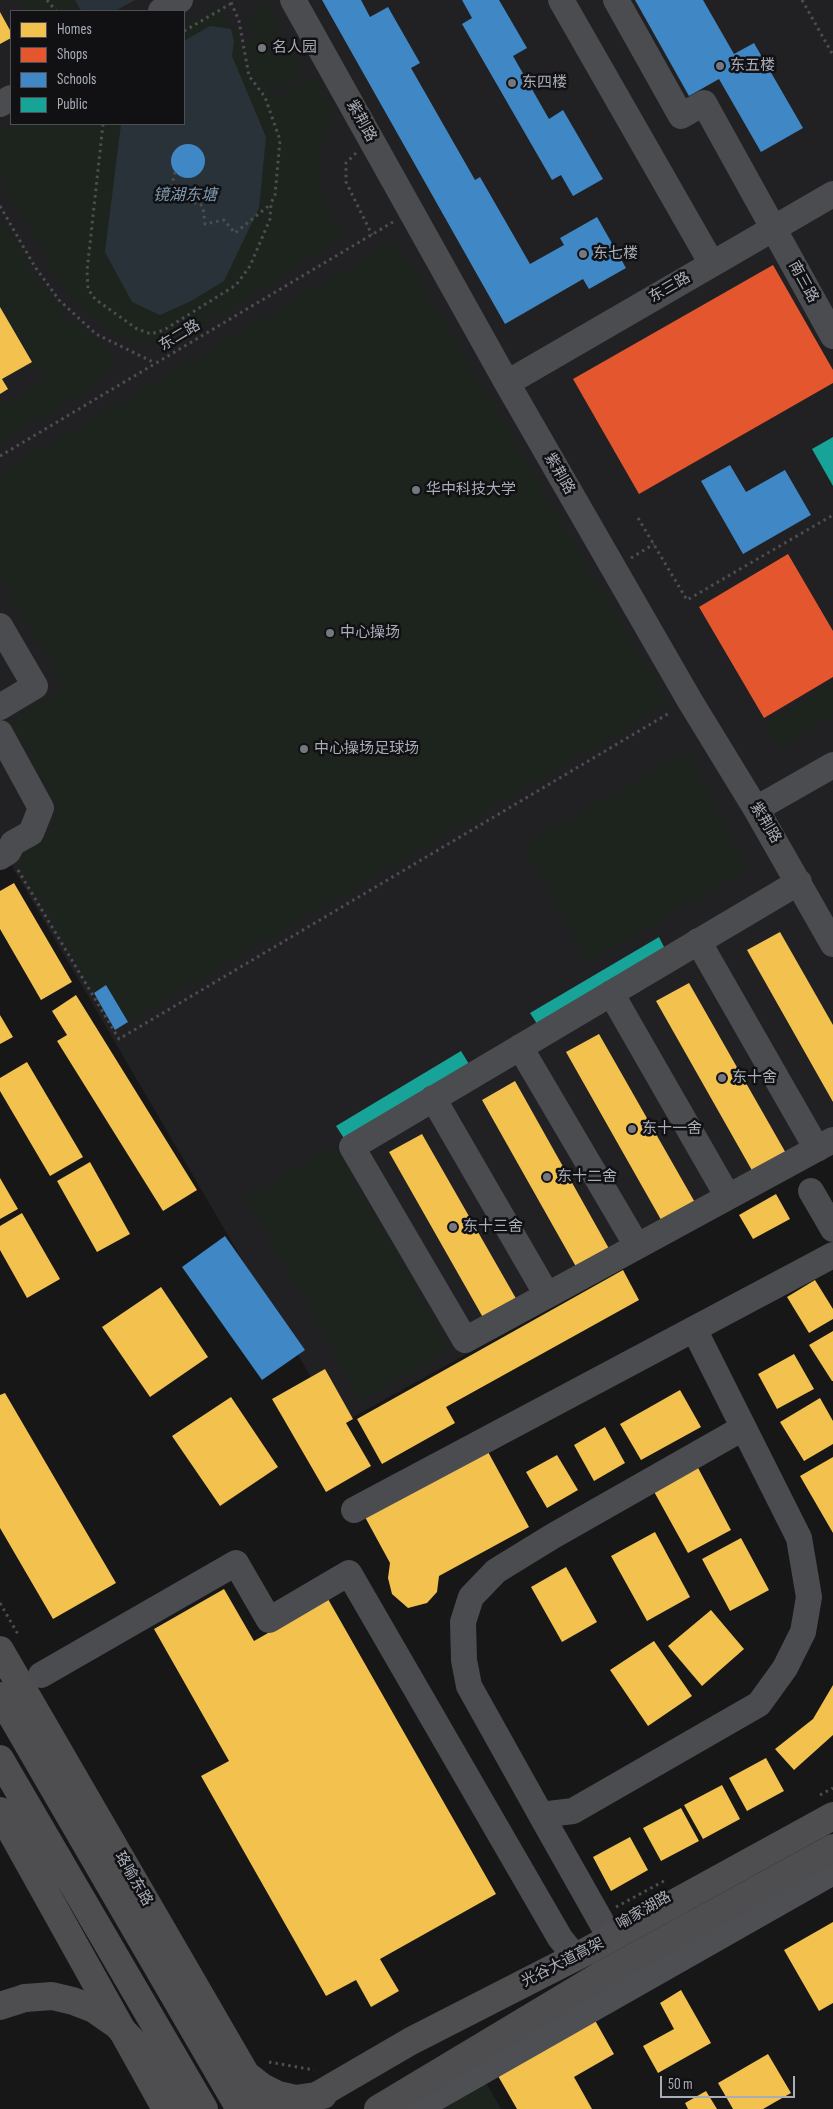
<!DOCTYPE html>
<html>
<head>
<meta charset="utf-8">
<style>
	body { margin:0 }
	#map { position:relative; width:833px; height:2109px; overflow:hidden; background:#171717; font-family:"Sofia Sans Condensed",sans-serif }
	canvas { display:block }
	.legend { position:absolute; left:10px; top:10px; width:175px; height:115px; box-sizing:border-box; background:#111113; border:1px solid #4d4f55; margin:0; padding:6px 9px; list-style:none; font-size:15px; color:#a8adb8 }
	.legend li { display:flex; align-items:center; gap:10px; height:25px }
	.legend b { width:25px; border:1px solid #4d4f55 }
	.scale { position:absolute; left:660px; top:2076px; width:135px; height:22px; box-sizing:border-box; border:2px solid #a8adb8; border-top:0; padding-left:6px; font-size:15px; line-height:18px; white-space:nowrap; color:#a8adb8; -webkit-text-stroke:4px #111113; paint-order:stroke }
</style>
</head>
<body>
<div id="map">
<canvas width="833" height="2109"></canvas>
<ul class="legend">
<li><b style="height:14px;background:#f2c14e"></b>Homes</li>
<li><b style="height:14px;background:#e4572e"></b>Shops</li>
<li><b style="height:14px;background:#3f88c5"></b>Schools</li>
<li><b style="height:14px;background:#17a398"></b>Public</li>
</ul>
<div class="scale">50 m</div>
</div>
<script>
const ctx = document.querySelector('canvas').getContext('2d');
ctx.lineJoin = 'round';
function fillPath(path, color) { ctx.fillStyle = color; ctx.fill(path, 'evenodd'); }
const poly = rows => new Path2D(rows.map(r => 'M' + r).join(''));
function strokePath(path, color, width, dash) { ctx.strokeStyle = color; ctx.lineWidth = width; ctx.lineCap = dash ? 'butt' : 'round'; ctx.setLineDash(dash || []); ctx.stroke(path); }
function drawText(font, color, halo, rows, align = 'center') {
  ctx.font = font + ' "Sofia Sans Condensed","Noto Sans SC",sans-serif'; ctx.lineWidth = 5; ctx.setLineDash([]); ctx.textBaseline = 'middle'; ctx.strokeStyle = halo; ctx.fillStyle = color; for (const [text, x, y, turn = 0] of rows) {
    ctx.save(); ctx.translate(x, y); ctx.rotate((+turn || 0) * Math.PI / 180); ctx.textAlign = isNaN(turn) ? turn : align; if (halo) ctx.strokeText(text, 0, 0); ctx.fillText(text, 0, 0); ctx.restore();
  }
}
const built = poly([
	[0,0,833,0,833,1150,339,1425,6,856,0,860],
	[11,11,184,11,184,124,11,124]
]);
const green = poly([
	[22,0,75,0,81,11,28,11],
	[219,4,275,100,313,77,333,110,327,122,319,154,319,188,344,237,175,343,162,339,148,344,125,341,78,307,61,284,0,179,0,132,14,124,121,124,105,252,266,137,232,56,234,42,210,26,184,41,184,25],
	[267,4,304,73,272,92,246,45,256,38,244,17],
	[0,213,43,287,69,320,111,350,111,367,97,383,0,443,0,407,44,380,0,304],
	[396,240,669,704,115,1029,14,858,46,838,54,824,56,809,49,790,9,721,65,688,0,577,0,473],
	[833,683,833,716,780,747,765,723],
	[687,752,748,869,588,962,523,845],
	[335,1146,404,1266,315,1318,246,1198],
	[404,1267,427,1308,338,1359,316,1319],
	[428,1309,451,1349,362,1400,339,1360],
	[479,2070,501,2109,411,2109]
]);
const water = poly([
	[75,0,135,0,115,11,81,11],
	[210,26,231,29,234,42,232,56,266,137,259,208,224,281,191,301,160,315,132,302,105,252,121,124,184,124,184,41]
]);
const homes = poly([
	[0,12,11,32,11,38,0,44],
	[0,307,32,362,2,379,8,389,0,394],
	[14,883,72,982,41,1000,0,929,0,891],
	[780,932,833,1025,833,1102,747,950],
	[689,983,787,1155,754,1174,656,1001],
	[76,995,197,1190,163,1211,57,1041,67,1035,52,1011],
	[0,1015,13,1037,0,1044],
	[599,1034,697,1206,664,1225,566,1052],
	[27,1062,83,1157,50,1176,0,1091,0,1078],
	[515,1081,612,1254,579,1272,482,1100],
	[422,1134,518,1302,485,1321,389,1152],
	[90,1162,130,1234,97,1252,57,1181],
	[0,1178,18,1209,0,1219],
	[776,1194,790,1219,753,1239,739,1215],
	[22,1213,60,1279,27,1298,0,1250,0,1226],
	[623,1270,639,1300,446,1407,455,1423,382,1464,357,1419],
	[815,1280,833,1309,833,1319,809,1333,787,1297],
	[161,1287,208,1357,150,1397,102,1327],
	[833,1331,833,1381,832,1381,809,1345],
	[794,1354,814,1389,777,1409,758,1374],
	[325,1369,353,1419,346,1423,371,1466,326,1492,272,1399],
	[680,1390,701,1427,641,1460,620,1424],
	[5,1393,116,1583,53,1619,0,1528,0,1395],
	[231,1397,278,1467,220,1506,172,1436],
	[820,1398,833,1421,833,1444,804,1461,780,1422],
	[605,1427,625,1463,594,1481,574,1445],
	[487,1450,529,1527,439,1576,437,1592,427,1603,408,1608,392,1594,388,1578,390,1563,365,1517],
	[557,1455,578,1490,547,1508,526,1472],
	[833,1457,833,1533,800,1476],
	[696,1464,731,1530,688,1553,652,1488],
	[655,1532,690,1597,647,1621,611,1556],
	[741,1538,769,1590,730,1611,702,1559],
	[566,1567,597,1622,562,1642,531,1587],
	[224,1589,254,1641,328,1599,496,1894,380,1959,399,1991,371,2007,356,1980,326,1996,201,1776,229,1761,154,1629],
	[711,1610,744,1649,702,1686,668,1646],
	[654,1641,692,1696,648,1726,610,1670],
	[833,1685,833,1735,794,1770,775,1749,813,1719],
	[766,1758,784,1791,747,1811,729,1778],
	[722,1785,740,1819,703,1839,684,1805],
	[681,1808,699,1841,661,1861,643,1828],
	[630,1837,648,1870,611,1891,593,1857],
	[833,1922,833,2003,819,2011,784,1950],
	[681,1990,711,2043,658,2073,643,2046,674,2029,660,2003],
	[592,2015,614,2054,574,2077,592,2109,517,2109,494,2069],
	[768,2054,791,2093,763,2109,733,2109,718,2083],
	[706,2091,717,2109,688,2109,685,2103]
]);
const shops = poly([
	[773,265,833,370,833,383,639,494,573,379],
	[788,554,833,631,833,677,764,718,699,607]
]);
const schools = poly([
	[322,0,361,0,370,17,388,7,420,63,411,68,475,180,480,177,530,264,564,245,560,238,597,217,626,268,589,289,583,279,505,324],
	[462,0,499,0,527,48,513,56,549,119,563,110,603,179,573,196,561,175,552,180,462,24,472,18],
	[635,0,703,0,734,54,754,43,803,128,761,152,719,79,689,96],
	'171 161a17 17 0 1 1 34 0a17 17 0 1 1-34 0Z',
	[730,465,746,492,785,470,811,515,743,554,701,481],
	[106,985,128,1022,115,1030,94,993],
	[225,1236,305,1350,262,1380,182,1267]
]);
const public = poly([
	[833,437,833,486,812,449],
	[659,937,668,955,541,1030,530,1013],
	[461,1051,472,1069,347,1143,336,1126]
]);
const path = poly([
	[47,0,56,11],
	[802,0,833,55],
	[184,31,232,3],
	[103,124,87,271,88,289,95,299,137,329,151,334,164,330,236,285,250,266,270,219,271,203,275,195,280,140,265,97,249,76,239,21,230,0],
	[356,153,346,163,346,182,372,235],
	[175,172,169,198,200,204,203,207,205,224,224,220,235,233,271,204],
	[0,206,35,267,59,300,96,334,155,363],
	[0,456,393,222],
	[638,518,687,600,833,515],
	[631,558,654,544],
	[18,870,119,1039,671,712],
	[0,1603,19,1636],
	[820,1795,833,1788],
	[616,1907,664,1881],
	[269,2062,314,2070]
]);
const minor = poly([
	[293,0,507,383,690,701,756,809,833,944],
	[561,0,712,264],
	[616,0,681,116,704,103,833,336],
	[161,11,180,0],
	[0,104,11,98],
	[507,383,833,194],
	[0,626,35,686,0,707],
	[0,733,41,808,31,833,13,843,8,852,0,857],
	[756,809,833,765],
	[799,882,352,1147,465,1340,833,1140],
	[698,941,817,1149],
	[611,993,728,1197],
	[520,1047,637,1246],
	[433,1098,547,1295],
	[811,1191,833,1229],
	[694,1329,799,1538,809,1597,803,1632,785,1668,759,1704,573,1811,541,1815,469,1686,464,1660,463,1622,471,1597,496,1571,553,1536,743,1428],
	[354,1510,833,1255],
	[41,1675,236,1563,269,1620,349,1573,560,1938,572,1953],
	[541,1815,607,1932]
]);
const major = poly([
	[414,2109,833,1871]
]);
const highway = poly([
	[0,1650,266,2109],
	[0,1696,240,2109],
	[0,1759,204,2109],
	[0,1811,166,2109],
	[0,2006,25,1998],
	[248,2076,262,2087,278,2095,295,2099,323,2095],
	[378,2109,603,1974,833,1848]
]);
const highwayBridge = poly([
	[25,1998,52,1996,73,2001,94,2009,117,2025,139,2048,189,2109],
	[294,2109,411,2041,589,1950,833,1816]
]);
const markers = [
	[262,48,5,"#757880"],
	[720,66,5,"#757880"],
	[512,83,5,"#757880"],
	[583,254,5,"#757880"],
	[416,490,5,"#757880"],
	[330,633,5,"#757880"],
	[304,749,5,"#757880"],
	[722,1078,5,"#757880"],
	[632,1129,5,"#757880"],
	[547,1177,5,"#757880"],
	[453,1227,5,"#757880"]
];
const poiNames = [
	["名人园",272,48],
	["东五楼",730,66],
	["东四楼",522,83],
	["东七楼",593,254],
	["华中科技大学",426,490],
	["中心操场",340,633],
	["中心操场足球场",314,749],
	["东十舍",732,1078],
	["东十一舍",642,1129],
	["东十二舍",557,1177],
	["东十三舍",463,1227]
];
const streetNames = [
	["紫荆路",361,121,61],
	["南三路",803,282,61],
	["东三路",670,288,-30],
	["东二路",180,336,-31],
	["紫荆路",559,474,60],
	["紫荆路",765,823,59],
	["珞喻东路",133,1879,60],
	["喻家湖路",644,1911,-30],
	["光谷大道高架",563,1963,-27]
];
const waterNames = [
	["镜湖东塘",185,196]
];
fillPath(built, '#212123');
fillPath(green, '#1d241e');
fillPath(water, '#2a3239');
fillPath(homes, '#f2c14e');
fillPath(shops, '#e4572e');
fillPath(schools, '#3f88c5');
fillPath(public, '#17a398');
strokePath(path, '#4d4e52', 3, [2.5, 4]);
strokePath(minor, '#4b4c50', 26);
strokePath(major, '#4d4f52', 28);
strokePath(highway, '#4e4e51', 28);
strokePath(highwayBridge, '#4e4e51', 28);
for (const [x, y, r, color] of markers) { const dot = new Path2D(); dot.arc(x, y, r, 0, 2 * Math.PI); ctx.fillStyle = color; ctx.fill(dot); strokePath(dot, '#111113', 2); }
drawText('15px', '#a8adb8', '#111113', poiNames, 'left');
drawText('15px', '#a8adb8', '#111113', streetNames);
drawText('italic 16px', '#7f9bb3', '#111113', waterNames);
</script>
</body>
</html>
